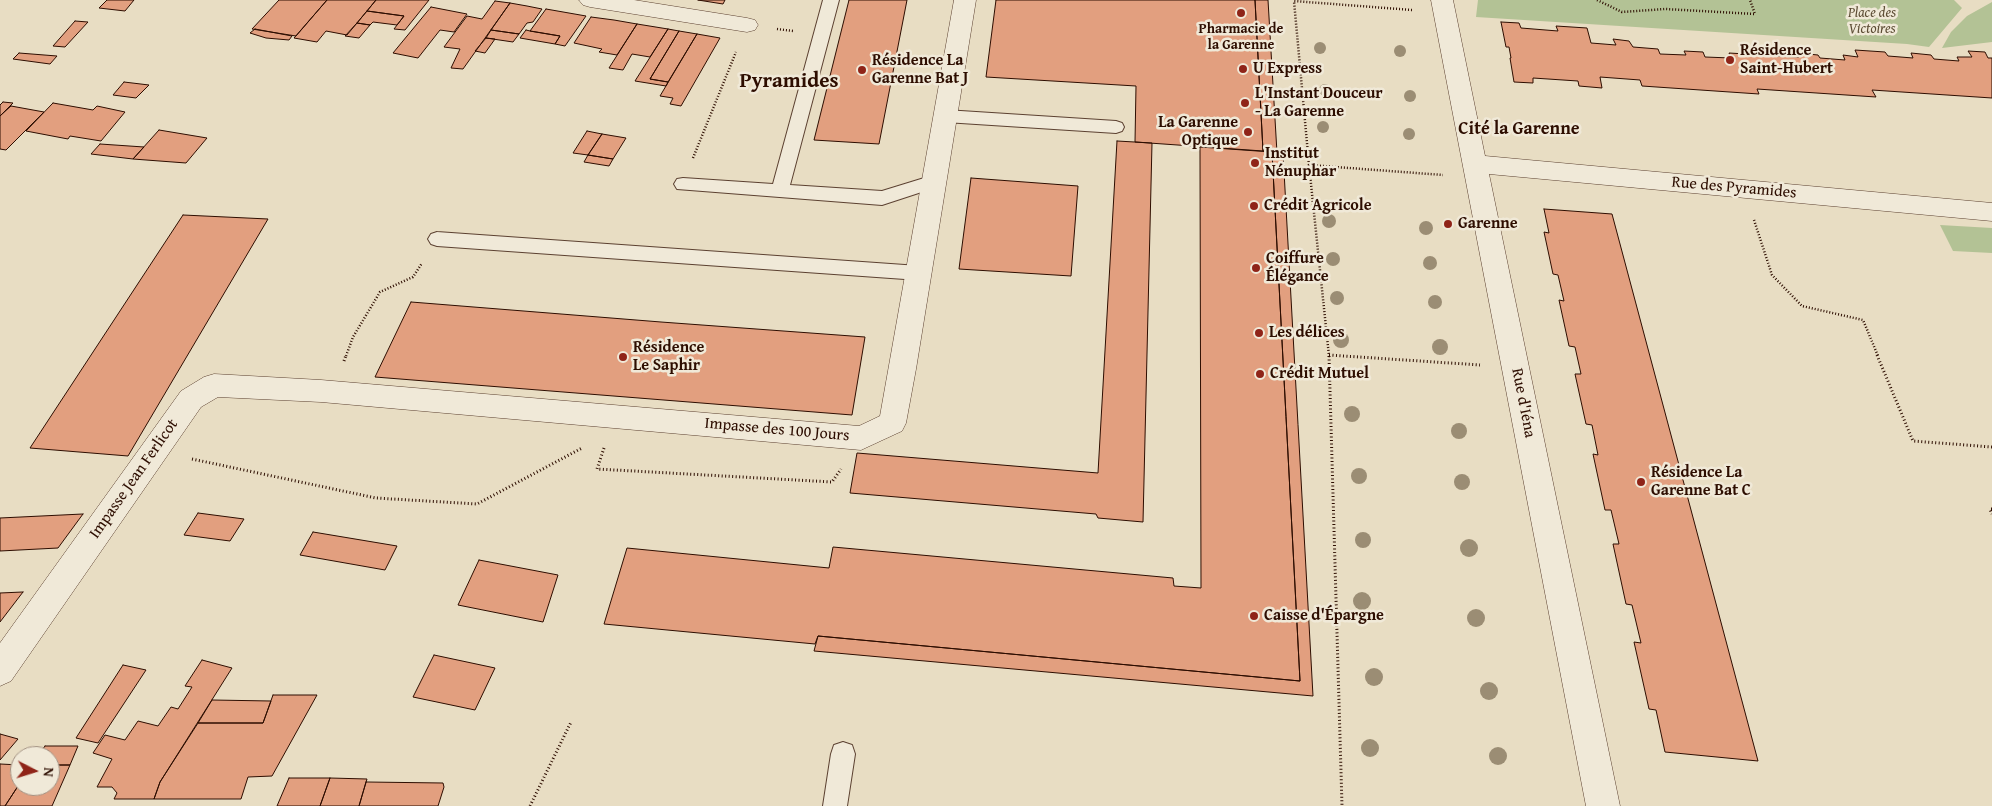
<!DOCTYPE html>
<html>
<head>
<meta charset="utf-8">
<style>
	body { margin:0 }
	#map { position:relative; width:1992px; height:806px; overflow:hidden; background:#e8ddc3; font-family:"Gentium Book Plus",serif }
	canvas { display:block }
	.north { position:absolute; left:10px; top:746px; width:50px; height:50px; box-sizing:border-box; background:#f0e9d8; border:1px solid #a29182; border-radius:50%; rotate:95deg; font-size:14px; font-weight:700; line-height:20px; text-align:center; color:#2d0d00 }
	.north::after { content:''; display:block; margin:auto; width:18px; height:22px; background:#8f2418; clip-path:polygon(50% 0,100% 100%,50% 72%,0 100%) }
</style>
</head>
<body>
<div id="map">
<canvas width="1992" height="806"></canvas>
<div class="north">N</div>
</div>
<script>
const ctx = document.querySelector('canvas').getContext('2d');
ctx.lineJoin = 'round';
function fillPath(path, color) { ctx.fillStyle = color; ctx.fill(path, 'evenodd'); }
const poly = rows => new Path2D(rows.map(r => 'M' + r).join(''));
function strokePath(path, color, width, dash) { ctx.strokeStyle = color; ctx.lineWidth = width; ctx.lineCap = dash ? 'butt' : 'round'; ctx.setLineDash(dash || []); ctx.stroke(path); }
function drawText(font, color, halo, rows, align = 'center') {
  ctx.font = font + ' "Gentium Book Plus",serif'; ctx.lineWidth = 5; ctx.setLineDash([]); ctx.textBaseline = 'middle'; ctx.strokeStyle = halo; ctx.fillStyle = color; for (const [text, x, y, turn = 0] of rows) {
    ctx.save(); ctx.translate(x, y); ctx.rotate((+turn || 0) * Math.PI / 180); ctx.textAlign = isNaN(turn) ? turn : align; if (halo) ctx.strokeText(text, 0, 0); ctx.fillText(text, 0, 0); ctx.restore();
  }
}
const green = poly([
	[1478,0,1954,0,1962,8,1929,47,1907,44,1476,17],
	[1992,2,1992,42,1942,48,1951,32,1967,16],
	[1940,225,1992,228,1992,253,1953,251]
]);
const building = poly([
	[107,0,134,0,125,11,99,8,107,0],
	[279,0,327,0,296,36,252,29,279,0],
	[327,0,376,0,347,35,326,31,317,42,294,38,327,0],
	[376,0,429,0,405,30,394,29,404,16,367,11,376,0],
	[698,0,725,0,723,4,698,0],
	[849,0,907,0,879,144,814,140,849,0],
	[996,0,1255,0,1263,151,1135,142,1136,86,986,77,996,0],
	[1255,0,1268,0,1277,153,1263,151,1255,0],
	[495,1,510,3,463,69,451,68,460,49,444,47,467,16,482,19,495,1],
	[510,3,527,6,542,9,533,22,527,23,519,34,491,30,510,3],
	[431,7,467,14,454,32,440,30,418,58,393,53,431,7],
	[546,9,586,16,565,46,555,44,560,36,530,31,546,9],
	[367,11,404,16,397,25,373,22,370,25,357,23,367,11],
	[591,17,614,20,637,24,617,55,599,52,602,49,574,43,591,17],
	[75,21,88,22,65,47,53,46,75,21],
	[1501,22,1519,23,1521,28,1558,31,1556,26,1587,28,1591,43,1616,45,1613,39,1629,41,1633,47,1658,49,1660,54,1686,55,1684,51,1703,52,1705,57,1731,58,1729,53,1746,54,1743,49,1772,51,1774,56,1799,57,1798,53,1818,55,1820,58,1845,60,1843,55,1858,57,1855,50,1885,52,1888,56,1913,58,1911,53,1931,55,1934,59,1959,61,1957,57,1972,57,1968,51,1985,52,1988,58,1992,58,1992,98,1872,90,1876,97,1757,89,1759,94,1642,86,1640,80,1600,77,1602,88,1579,86,1578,81,1533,78,1533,83,1514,82,1510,58,1511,58,1509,47,1506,47,1501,22],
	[357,23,370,25,359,38,345,36,357,23],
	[637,24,668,29,650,57,632,54,623,70,609,68,637,24],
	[255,29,292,36,289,40,266,38,250,33,255,29],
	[668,29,679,31,650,79,668,82,666,86,635,81,668,29],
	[491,30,519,34,513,42,486,38,491,30],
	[526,30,530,31,560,36,555,44,520,38,526,30],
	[679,31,697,34,668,82,650,79,679,31],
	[697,34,720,38,681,106,670,104,673,98,660,96,697,34],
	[486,38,495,39,485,53,475,51,486,38],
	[19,53,57,56,50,64,13,59,19,53],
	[124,82,149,85,136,98,113,95,124,82],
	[3,102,13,103,0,116,0,105,3,102],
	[53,103,93,110,97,106,125,112,101,141,70,136,68,139,26,131,53,103],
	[11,106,44,112,6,150,0,149,0,116,11,106],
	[159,130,207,138,186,163,133,159,159,130],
	[587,131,602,134,588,155,573,153,587,131],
	[602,134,626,138,613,159,588,155,602,134],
	[1117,141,1152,143,1143,522,1098,518,1096,514,850,493,857,453,1098,473,1117,141],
	[100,144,144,147,133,159,91,154,100,144],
	[1200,147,1272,152,1300,681,818,636,815,644,604,624,627,548,829,568,833,547,1173,578,1174,586,1201,588,1200,147],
	[1272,152,1283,153,1313,696,814,651,818,636,1300,681,1272,152],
	[588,155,613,159,609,166,584,162,588,155],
	[971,178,1078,186,1071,276,959,269,971,178],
	[1544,209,1612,214,1758,761,1665,752,1656,710,1649,709,1634,642,1641,643,1632,605,1626,604,1613,544,1619,544,1611,510,1605,510,1593,454,1598,455,1592,425,1586,424,1575,374,1581,374,1575,347,1569,346,1559,300,1564,301,1558,275,1553,274,1544,232,1549,233,1544,209],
	[183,215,268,219,128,456,30,448,183,215],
	[411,302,661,322,865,337,852,415,375,377,411,302],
	[198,513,244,519,230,541,184,535,198,513],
	[83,514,58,548,0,551,0,518,83,514],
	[313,532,397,546,385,570,300,555,313,532],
	[479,560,558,575,543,622,458,605,479,560],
	[23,592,0,622,0,593,23,592],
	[434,655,495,668,475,710,413,697,434,655],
	[202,660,232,668,160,782,154,799,114,799,117,793,112,787,97,787,112,759,93,753,105,735,125,740,138,721,158,726,171,707,178,709,192,687,185,686,202,660],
	[123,665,146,670,98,743,76,738,123,665],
	[273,695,317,695,272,776,248,777,241,799,154,799,160,782,198,723,263,723,273,695],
	[212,700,271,701,263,723,198,723,212,700],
	[0,734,18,739,0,760,0,734],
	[45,746,78,746,70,765,50,765,50,756,38,756,45,746],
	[0,764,20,765,20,783,5,806,0,806,0,764],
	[50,765,70,765,52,806,5,806,20,783,20,786,50,786,50,765],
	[289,778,330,778,320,806,277,806,289,778],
	[330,778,367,779,359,806,320,806,330,778],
	[366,782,443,783,444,787,438,806,359,806,366,782]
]);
const pathFar1 = poly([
	[1597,0,1622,12,1665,9,1755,14,1750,0],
	[1412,10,1294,1,1309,165,1443,175],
	[777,29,793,31],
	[693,158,736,52],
	[1309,165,1329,356,1331,356],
	[1754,220,1772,275,1802,306,1863,320,1878,356],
	[346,356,353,337,380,292,413,277,422,263]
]);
const path = poly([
	[1329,355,1480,365],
	[1877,355,1913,441,1992,447],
	[1329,356,1342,806],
	[344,361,346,355],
	[604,448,597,469,832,482,841,469],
	[192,459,376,498,477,504,582,448],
	[1992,509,1990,509,1992,514],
	[530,806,571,722]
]);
const lane = poly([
	[823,0,839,0,790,185,882,191,934,175,940,176,943,181,940,186,882,205,677,189,674,184,677,179,683,178,773,184,823,0],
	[945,110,1116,121,1122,123,1124,127,1122,131,1116,133,945,122,939,120,937,116,939,112,945,110],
	[437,232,919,266,926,268,928,273,926,278,919,280,437,246,431,244,428,239,431,234,437,232],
	[843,742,852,745,855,754,847,806,823,806,831,754,834,745,843,742]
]);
const street = poly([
	[579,0,634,0,747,18,755,20,758,25,755,30,747,32,590,7,583,5,579,0],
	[954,0,976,0,916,369,906,423,902,431,861,450,321,402,218,397,201,407,11,681,0,686,0,643,181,391,204,377,214,374,321,380,859,426,880,416,954,0],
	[1431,0,1453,0,1485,156,1992,203,1992,221,1489,174,1620,806,1586,806,1431,0]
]);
const trees = [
	[1320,48,6],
	[1400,51,6],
	[1325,90,6],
	[1410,96,6],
	[1323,127,6],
	[1409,134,6],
	[1329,221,7],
	[1426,228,7],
	[1333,259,7],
	[1430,263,7],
	[1337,298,7],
	[1435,302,7],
	[1341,340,8],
	[1440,347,8],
	[1352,414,8],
	[1459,431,8],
	[1359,476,8],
	[1462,482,8],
	[1363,540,8],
	[1469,548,9],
	[1362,601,9],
	[1476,618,9],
	[1374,677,9],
	[1489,691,9],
	[1370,748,9],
	[1498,756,9]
];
const markers = [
	[1241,13,5,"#8f2418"],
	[1730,60,5,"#8f2418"],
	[1243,69,5,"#8f2418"],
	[862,70,5,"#8f2418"],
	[1245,103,5,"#8f2418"],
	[1248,132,5,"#8f2418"],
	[1255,163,5,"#8f2418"],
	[1254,206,5,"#8f2418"],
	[1448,224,5,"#8f2418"],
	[1256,268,5,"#8f2418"],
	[1259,333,5,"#8f2418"],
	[623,357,5,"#8f2418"],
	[1260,374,5,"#8f2418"],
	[1641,482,5,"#8f2418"],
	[1254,616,5,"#8f2418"]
];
const farParknames = [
	["Place des",1872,13],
	["Victoires",1872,29]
];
const farPoinames = [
	["Pharmacie de",1241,29],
	["la Garenne",1241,45]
];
const poiNames = [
	["Résidence",1740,51],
	["Saint-Hubert",1740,69],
	["Résidence La",872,61],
	["Garenne Bat J",872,79],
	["U Express",1253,69],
	["L'Instant Douceur",1255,94],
	["- La Garenne",1255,112],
	["La Garenne",1238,123,"right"],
	["Optique",1238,141,"right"],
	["Institut",1265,154],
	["Nénuphar",1265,172],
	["Crédit Agricole",1264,206],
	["Garenne",1458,224],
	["Coiffure",1266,259],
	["Élégance",1266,277],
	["Les délices",1269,333],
	["Résidence",633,348],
	["Le Saphir",633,366],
	["Crédit Mutuel",1270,374],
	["Résidence La",1651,473],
	["Garenne Bat C",1651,491],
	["Caisse d'Épargne",1264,616]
];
const streetNames = [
	["Rue des Pyramides",1734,188,5],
	["Rue d'Iéna",1523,403,79],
	["Impasse des 100 Jours",777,430,5],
	["Impasse Jean Ferlicot",134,479,-55]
];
const neighbourhoodNames = [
	["Cité la Garenne",1519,129]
];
const districtNames = [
	["Pyramides",789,82]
];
fillPath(green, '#b3c295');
fillPath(building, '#e29f7f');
strokePath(building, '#2d0d00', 1);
strokePath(lane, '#5c4131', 2);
strokePath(street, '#5c4131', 1);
strokePath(pathFar1, '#2d0d00', 2.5, [1, 2]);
strokePath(path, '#2d0d00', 3, [1, 2.5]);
fillPath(lane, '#f0e9d8');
fillPath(street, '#f0e9d8');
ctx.fillStyle = '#9b8d74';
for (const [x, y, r] of trees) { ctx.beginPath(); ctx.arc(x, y, r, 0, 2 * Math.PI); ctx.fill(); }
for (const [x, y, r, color] of markers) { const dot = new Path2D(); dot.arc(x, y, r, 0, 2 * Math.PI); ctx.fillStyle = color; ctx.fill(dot); strokePath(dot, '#f0e9d8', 2); }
drawText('italic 14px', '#5c4c34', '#f0e9d8', farParknames);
drawText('bold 14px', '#2d0d00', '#f0e9d8', farPoinames);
drawText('bold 16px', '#2d0d00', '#f0e9d8', poiNames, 'left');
drawText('16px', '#2d0d00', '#f0e9d8', streetNames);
drawText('bold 18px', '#2d0d00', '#f0e9d8', neighbourhoodNames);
drawText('bold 21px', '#2d0d00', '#f0e9d8', districtNames);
</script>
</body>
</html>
